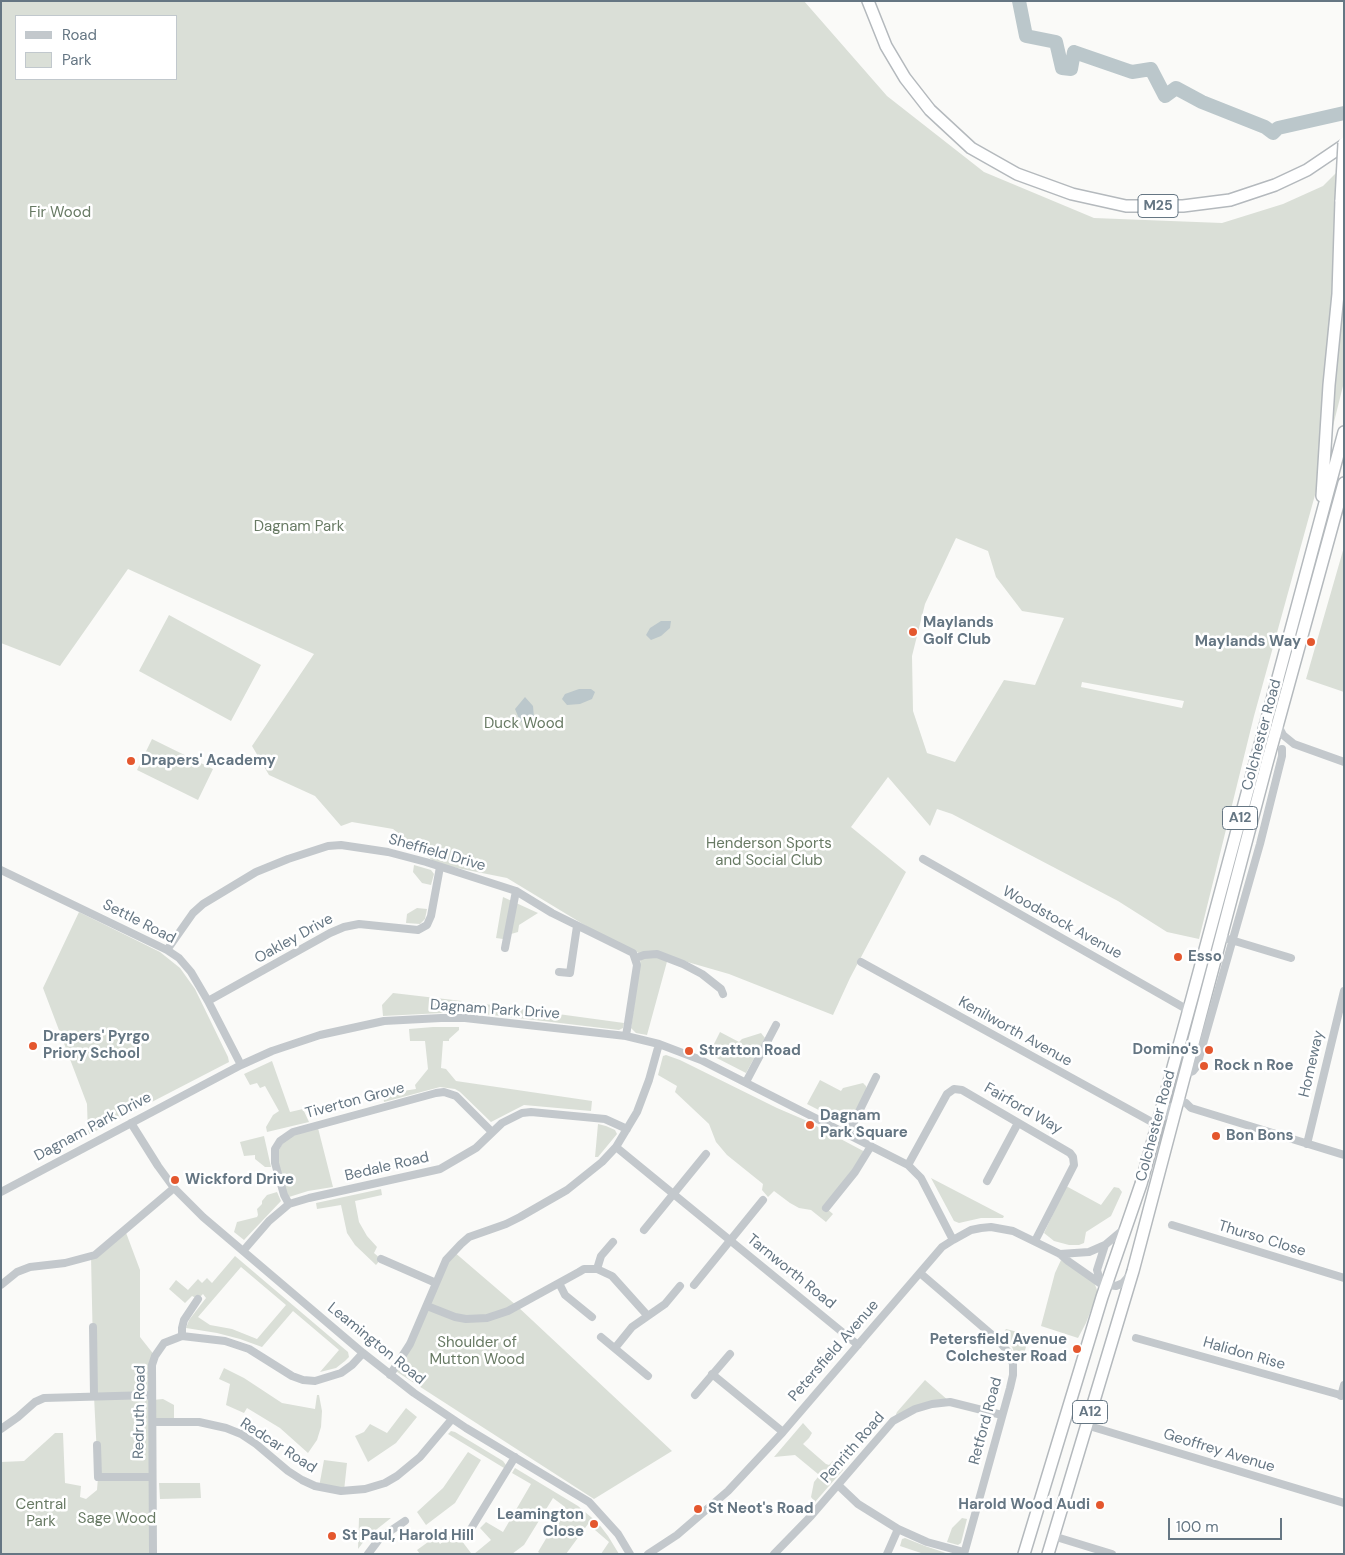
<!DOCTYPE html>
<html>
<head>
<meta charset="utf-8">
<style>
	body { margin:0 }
	#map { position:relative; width:1345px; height:1555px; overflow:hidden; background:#fafaf8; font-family:"DM Sans",sans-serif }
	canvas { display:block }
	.frame { position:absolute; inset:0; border:2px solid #657683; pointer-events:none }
	.legend { position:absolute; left:15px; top:15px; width:162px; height:65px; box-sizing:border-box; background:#fff; border:1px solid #c1c8cd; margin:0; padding:6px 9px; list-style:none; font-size:15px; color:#657683 }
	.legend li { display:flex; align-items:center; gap:10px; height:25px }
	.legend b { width:25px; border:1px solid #c1c8cd }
	.scale { position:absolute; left:1168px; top:1518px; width:114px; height:22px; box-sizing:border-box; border:2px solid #657683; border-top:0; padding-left:6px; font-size:15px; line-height:18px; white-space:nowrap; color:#657683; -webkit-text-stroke:4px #fff; paint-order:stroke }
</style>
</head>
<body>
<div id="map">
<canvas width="1345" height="1555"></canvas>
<div class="frame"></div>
<ul class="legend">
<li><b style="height:6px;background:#c3c8cc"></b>Road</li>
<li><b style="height:14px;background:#dadfd7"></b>Park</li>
</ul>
<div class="scale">100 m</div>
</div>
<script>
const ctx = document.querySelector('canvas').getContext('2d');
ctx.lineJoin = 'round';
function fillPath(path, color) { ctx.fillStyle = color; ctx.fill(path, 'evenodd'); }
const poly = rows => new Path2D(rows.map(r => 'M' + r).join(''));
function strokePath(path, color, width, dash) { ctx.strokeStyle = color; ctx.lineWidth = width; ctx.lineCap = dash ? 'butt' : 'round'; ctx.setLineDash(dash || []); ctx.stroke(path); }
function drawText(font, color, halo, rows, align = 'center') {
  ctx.font = font + ' "DM Sans",sans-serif'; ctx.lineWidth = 5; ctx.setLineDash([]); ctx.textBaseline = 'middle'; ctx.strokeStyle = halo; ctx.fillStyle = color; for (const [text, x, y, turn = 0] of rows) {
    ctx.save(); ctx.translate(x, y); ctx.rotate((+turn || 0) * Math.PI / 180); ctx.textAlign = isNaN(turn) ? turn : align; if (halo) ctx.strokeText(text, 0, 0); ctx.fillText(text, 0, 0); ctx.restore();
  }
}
const green = poly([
	[1,1,804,1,887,96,984,172,1094,218,1222,223,1283,204,1323,186,1344,165,1344,382,1323,466,1254,716,1199,939,1167,932,1118,901,952,814,937,809,930,826,888,777,851,827,906,872,850,978,833,1015,729,974,677,959,668,958,647,1035,636,1033,631,1028,641,956,643,955,606,938,507,878,437,864,393,829,352,822,341,826,315,796,269,775,252,746,314,654,128,569,60,666,1,643],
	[16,16,176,16,176,79,16,79],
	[956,538,988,551,996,577,1022,611,1064,618,1035,685,1004,680,955,762,927,753,913,711,912,656,925,604],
	[1082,682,1184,701,1182,708,1081,687],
	[1344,547,1344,692,1306,679],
	[169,615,261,665,231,721,139,671],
	[152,739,213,769,198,800,137,770],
	[414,865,431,870,434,874,431,885,422,883,413,872],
	[503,897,538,913,519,925,518,932,504,936,503,939,496,938],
	[417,908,427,909,425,919,420,924,406,923,407,914],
	[79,912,160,952,180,968,195,989,228,1057,229,1062,88,1135,87,1104,43,988],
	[393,993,462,1001,462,1012,383,1016,382,1005],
	[470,1002,624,1023,623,1028,619,1030,467,1012],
	[433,1027,459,1027,459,1030,449,1039,449,1041,443,1041,441,1068,446,1069,456,1081,592,1101,591,1111,524,1105,491,1122,460,1092,455,1089,440,1087,384,1102,383,1094,416,1089,415,1085,428,1069,425,1041,410,1041,409,1029],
	[720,1032,739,1042,742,1039,761,1033,765,1038,746,1073,709,1054],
	[666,1055,680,1060,777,1108,805,1120,867,1153,826,1208,833,1214,826,1222,811,1210,799,1208,790,1203,774,1191,768,1197,762,1190,763,1184,727,1155,716,1142,709,1124,675,1092,677,1086,658,1075,663,1056],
	[272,1061,290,1112,303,1109,309,1122,267,1132,266,1127,273,1115,279,1111,265,1086,260,1088,257,1083,250,1085,244,1074],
	[820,1080,841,1091,843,1088,863,1083,866,1086,867,1089,848,1125,807,1104],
	[598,1124,606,1126,615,1130,617,1134,598,1157,595,1157],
	[318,1128,333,1187,308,1191,289,1197,286,1193,278,1165,278,1152,280,1148,283,1143,294,1135],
	[264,1136,271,1167,265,1167,255,1159,255,1155,244,1156,240,1142],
	[931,1178,1004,1216,1003,1218,981,1218,959,1223,954,1221],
	[1066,1186,1101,1205,1114,1187,1119,1188,1122,1192,1111,1216,1086,1232,1084,1243,1079,1245,1069,1245,1054,1241,1044,1233],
	[381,1189,382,1195,355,1201,359,1222,367,1236,377,1247,374,1253,381,1259,376,1265,355,1245,347,1233,341,1205,317,1209,316,1203],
	[277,1192,281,1201,244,1240,234,1232,237,1222,257,1217,258,1215,257,1209,262,1204,262,1201,267,1195],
	[125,1230,140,1270,140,1337,155,1356,152,1400,163,1399,174,1405,174,1421,153,1422,153,1554,1,1554,1,1462,24,1461,55,1433,63,1433,65,1483,81,1486,80,1497,86,1499,97,1490,98,1477,94,1396,91,1256],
	[453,1251,517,1306,672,1451,594,1499,394,1370],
	[235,1256,348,1352,349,1357,345,1361,336,1368,320,1372,339,1350,293,1311,262,1347,240,1339,217,1333,186,1328,189,1320,206,1298,203,1294,198,1299,192,1296,185,1303,169,1289,176,1280,188,1290,198,1279,202,1283,207,1278,212,1283],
	[241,1267,286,1305,257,1339,232,1329,210,1325,198,1317],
	[1061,1260,1094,1282,1097,1290,1097,1294,1086,1323,1078,1338,1041,1326,1055,1273],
	[1006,1329,1029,1335,1022,1362,1018,1361,1012,1347,1002,1335],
	[224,1368,244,1378,282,1403,315,1409,317,1395,319,1395,322,1411,321,1427,317,1440,308,1453,280,1428,247,1408,244,1413,226,1405,230,1384,219,1379],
	[925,1380,950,1402,932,1404,893,1421,897,1412],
	[406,1408,417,1417,396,1443,368,1462,355,1436,364,1432,370,1424,387,1433],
	[803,1423,812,1433,809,1438,803,1444,826,1464,829,1465,833,1461,843,1470,815,1502,811,1497,814,1482,818,1477,818,1474,795,1455,774,1457],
	[451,1431,455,1432,503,1461,506,1465,504,1468,448,1434],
	[468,1452,481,1460,455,1503,426,1525,417,1512,443,1488],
	[324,1460,347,1463,344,1491,319,1487],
	[515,1468,578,1506,598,1523,608,1536,619,1554,601,1554,609,1542,588,1524,566,1554,541,1554,538,1552,565,1507,553,1498,524,1545,512,1554,474,1554,491,1540,480,1528,486,1522,503,1532,531,1484,512,1473],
	[159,1483,200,1483,201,1498,160,1499],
	[359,1518,391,1518,367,1537,358,1549],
	[962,1518,967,1519,961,1543,958,1545,947,1542,952,1528],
	[455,1532,471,1553,470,1554,420,1554,417,1550,435,1537,440,1544],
	[905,1538,925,1546,949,1554,924,1554,900,1546,902,1539]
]);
const water = poly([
	[661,621,671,621,670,628,661,636,651,640,646,635,650,628],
	[579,689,591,689,595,692,592,699,580,704,567,705,562,699,565,694],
	[525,697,533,706,534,718,527,725,520,721,515,709]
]);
const river = poly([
	[1019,1,1026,36,1056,42,1062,68,1071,69,1074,52,1132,72,1151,69,1165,96,1176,88,1202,102,1265,127,1273,133,1278,128,1344,113]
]);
const minor = poly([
	[1277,724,1283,735,1294,744,1344,762],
	[923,859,1188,1010],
	[1,870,167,950,179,958,191,972,208,1001,241,1065],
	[1228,939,1291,958],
	[505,948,516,891],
	[167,950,193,913,203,904,256,872,288,859,328,846,341,845,388,852,426,862,516,891,552,913,633,953,637,965,626,1036],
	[636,958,644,955,657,954,683,964,702,974,721,989,723,994],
	[861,962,1150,1121,1157,1123,1165,1115,1167,1109,1182,1102,1186,1103,1191,1108,1344,1155],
	[559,972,570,973,577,926],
	[208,1001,330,933,344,927,359,924,418,930,427,925,431,916,440,867],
	[1186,1074,1193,1071,1197,1066,1201,1051,1260,844,1282,756,1282,749],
	[746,1082,776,1025],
	[131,1123,158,1166,174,1188,203,1217,363,1353,414,1393,466,1428,589,1502,618,1534,630,1554],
	[848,1134,876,1077],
	[1307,1144,1344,991],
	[616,1147,858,1345],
	[908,1165,947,1094,954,1089,962,1090,1070,1153,1073,1157,1074,1165,1035,1241],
	[987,1181,1018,1123],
	[1,1192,241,1065,272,1051,320,1035,384,1021,441,1018,465,1018,626,1036,659,1044,701,1060,908,1165,921,1178,953,1240],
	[289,1204,284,1195,275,1163,275,1149,280,1141,293,1132,436,1093,444,1092,456,1096,492,1132],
	[826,1208,855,1172,871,1146],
	[1172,1225,1344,1278],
	[644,1230,706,1154],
	[243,1251,269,1221,289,1204,309,1198,440,1169,476,1148,502,1123,522,1113,531,1112,605,1119,627,1129],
	[1060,1254,1089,1252,1105,1245,1124,1229],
	[381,1259,436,1283],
	[597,1269,601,1256,613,1242],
	[920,1273,998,1340,1009,1353,1013,1364,1013,1375,1010,1388,964,1554],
	[559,1283,565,1295,592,1317],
	[1101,1284,1097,1270,1105,1245],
	[1,1285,17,1272,30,1267,65,1263,95,1255,174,1188],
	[694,1285,763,1200],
	[427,1306,455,1317,466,1319,487,1318,508,1311,579,1272,584,1269,597,1269,612,1276,647,1315],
	[93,1327,94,1396],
	[182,1336,182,1328,184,1320,198,1299],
	[601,1337,648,1376],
	[1136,1338,1344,1396],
	[615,1348,632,1327,665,1304,680,1286],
	[712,1374,783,1432],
	[390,1375,410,1344,446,1260,461,1244,469,1237,506,1224,520,1217,567,1190,602,1162,616,1147,637,1112,649,1080,659,1044],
	[695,1395,730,1354],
	[1341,1396,1344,1385],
	[153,1422,199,1422,226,1428,241,1434,256,1444,288,1471,302,1480,315,1486,341,1491,365,1489,385,1483,397,1476,420,1457,452,1419],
	[1086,1425,1344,1503],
	[1,1429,18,1417,35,1402,44,1398,151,1395],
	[97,1445,98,1477,152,1477],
	[838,1485,858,1504,898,1529,927,1542,964,1552],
	[469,1532,515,1457],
	[1053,1536,1112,1554],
	[153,1554,152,1365,155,1356,164,1343,182,1336,225,1341,249,1349,292,1376,303,1380,315,1381,341,1373,352,1365,363,1353],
	[368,1554,380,1538,405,1521],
	[648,1554,677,1535,728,1491,783,1432,942,1247,953,1240,971,1230,981,1228,991,1227,1013,1231,1060,1254,1068,1261,1101,1284,1116,1286,1123,1283,1130,1275],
	[774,1554,811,1516,893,1421,915,1409,932,1404,950,1402,1002,1415],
	[887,1554,898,1529]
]);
const highway = poly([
	[868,1,886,46,905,78,930,110,971,148,1017,174,1072,194,1126,206,1183,206,1230,200,1275,185,1307,170,1344,145],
	[1322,496,1329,385,1338,294,1341,200],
	[1024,1554,1102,1297,1141,1184,1192,998,1344,432],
	[1048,1554,1133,1271,1267,763,1344,483]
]);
const highwayBridge = poly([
	[1341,200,1344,143]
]);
const markers = [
	[913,632,5,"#e4572e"],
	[1311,642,5,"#e4572e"],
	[131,761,5,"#e4572e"],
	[1178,957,5,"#e4572e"],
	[33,1046,5,"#e4572e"],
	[1209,1050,5,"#e4572e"],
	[689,1051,5,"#e4572e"],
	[1204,1066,5,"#e4572e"],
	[810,1125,5,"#e4572e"],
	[1216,1136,5,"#e4572e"],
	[175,1180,5,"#e4572e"],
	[1077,1349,5,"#e4572e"],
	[1100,1505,5,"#e4572e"],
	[698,1509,5,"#e4572e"],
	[594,1524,5,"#e4572e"],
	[332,1536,5,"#e4572e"]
];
const shields = [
	[1158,206,40],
	[1240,818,35],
	[1090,1412,35]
];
const shieldNames = [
	["M25",1158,206],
	["A12",1240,818],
	["A12",1090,1412]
];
const parkNames = [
	["Fir Wood",60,213],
	["Dagnam Park",299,527],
	["Duck Wood",524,724],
	["Henderson Sports",769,844],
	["and Social Club",769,861],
	["Shoulder of",477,1343],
	["Mutton Wood",477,1360],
	["Central",41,1505],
	["Park",41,1522],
	["Sage Wood",117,1519]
];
const poiNames = [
	["Maylands",923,623],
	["Golf Club",923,640],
	["Maylands Way",1301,642,"right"],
	["Drapers' Academy",141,761],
	["Esso",1188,957],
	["Drapers' Pyrgo",43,1037],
	["Priory School",43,1054],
	["Domino's",1199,1050,"right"],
	["Stratton Road",699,1051],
	["Rock n Roe",1214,1066],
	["Dagnam",820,1116],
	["Park Square",820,1133],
	["Bon Bons",1226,1136],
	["Wickford Drive",185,1180],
	["Petersfield Avenue",1067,1340,"right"],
	["Colchester Road",1067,1357,"right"],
	["Harold Wood Audi",1090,1505,"right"],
	["St Neot's Road",708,1509],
	["Leamington",584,1515,"right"],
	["Close",584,1532,"right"],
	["St Paul, Harold Hill",342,1536]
];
const streetNames = [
	["Colchester Road",1262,735,-75],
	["Sheffield Drive",437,853,16],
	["Settle Road",139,922,27],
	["Woodstock Avenue",1062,923,29],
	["Oakley Drive",294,939,-29],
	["Dagnam Park Drive",495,1010,4],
	["Kenilworth Avenue",1015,1032,29],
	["Homeway",1312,1064,-77],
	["Tiverton Grove",355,1101,-15],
	["Fairford Way",1023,1109,30],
	["Colchester Road",1156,1126,-75],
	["Dagnam Park Drive",93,1127,-28],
	["Bedale Road",387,1167,-13],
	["Thurso Close",1262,1239,17],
	["Tarnworth Road",791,1272,39],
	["Leamington Road",376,1344,39],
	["Petersfield Avenue",834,1351,-49],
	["Halidon Rise",1244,1354,16],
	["Redruth Road",140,1412,-89],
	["Retford Road",986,1421,-75],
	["Redcar Road",278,1446,33],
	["Penrith Road",853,1448,-49],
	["Geoffrey Avenue",1219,1451,17]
];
fillPath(green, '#dadfd7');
fillPath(water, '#bbc7cb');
strokePath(river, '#bbc7cb', 14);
strokePath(highway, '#b4b9bd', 14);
strokePath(minor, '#c3c8cc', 8);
strokePath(highway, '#fff', 11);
strokePath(highwayBridge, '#b4b9bd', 14, []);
strokePath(highwayBridge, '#fff', 11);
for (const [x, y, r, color] of markers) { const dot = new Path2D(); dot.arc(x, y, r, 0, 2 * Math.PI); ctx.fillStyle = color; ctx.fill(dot); strokePath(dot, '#fff', 2); }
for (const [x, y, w] of shields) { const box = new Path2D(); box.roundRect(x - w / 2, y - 11.5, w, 23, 4); ctx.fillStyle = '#fff'; ctx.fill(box); strokePath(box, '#657683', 1); }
drawText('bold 14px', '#657683', null, shieldNames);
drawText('15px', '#687a64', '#fff', parkNames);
drawText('bold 15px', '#657683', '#fff', poiNames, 'left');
drawText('15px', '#657683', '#fff', streetNames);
</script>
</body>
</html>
